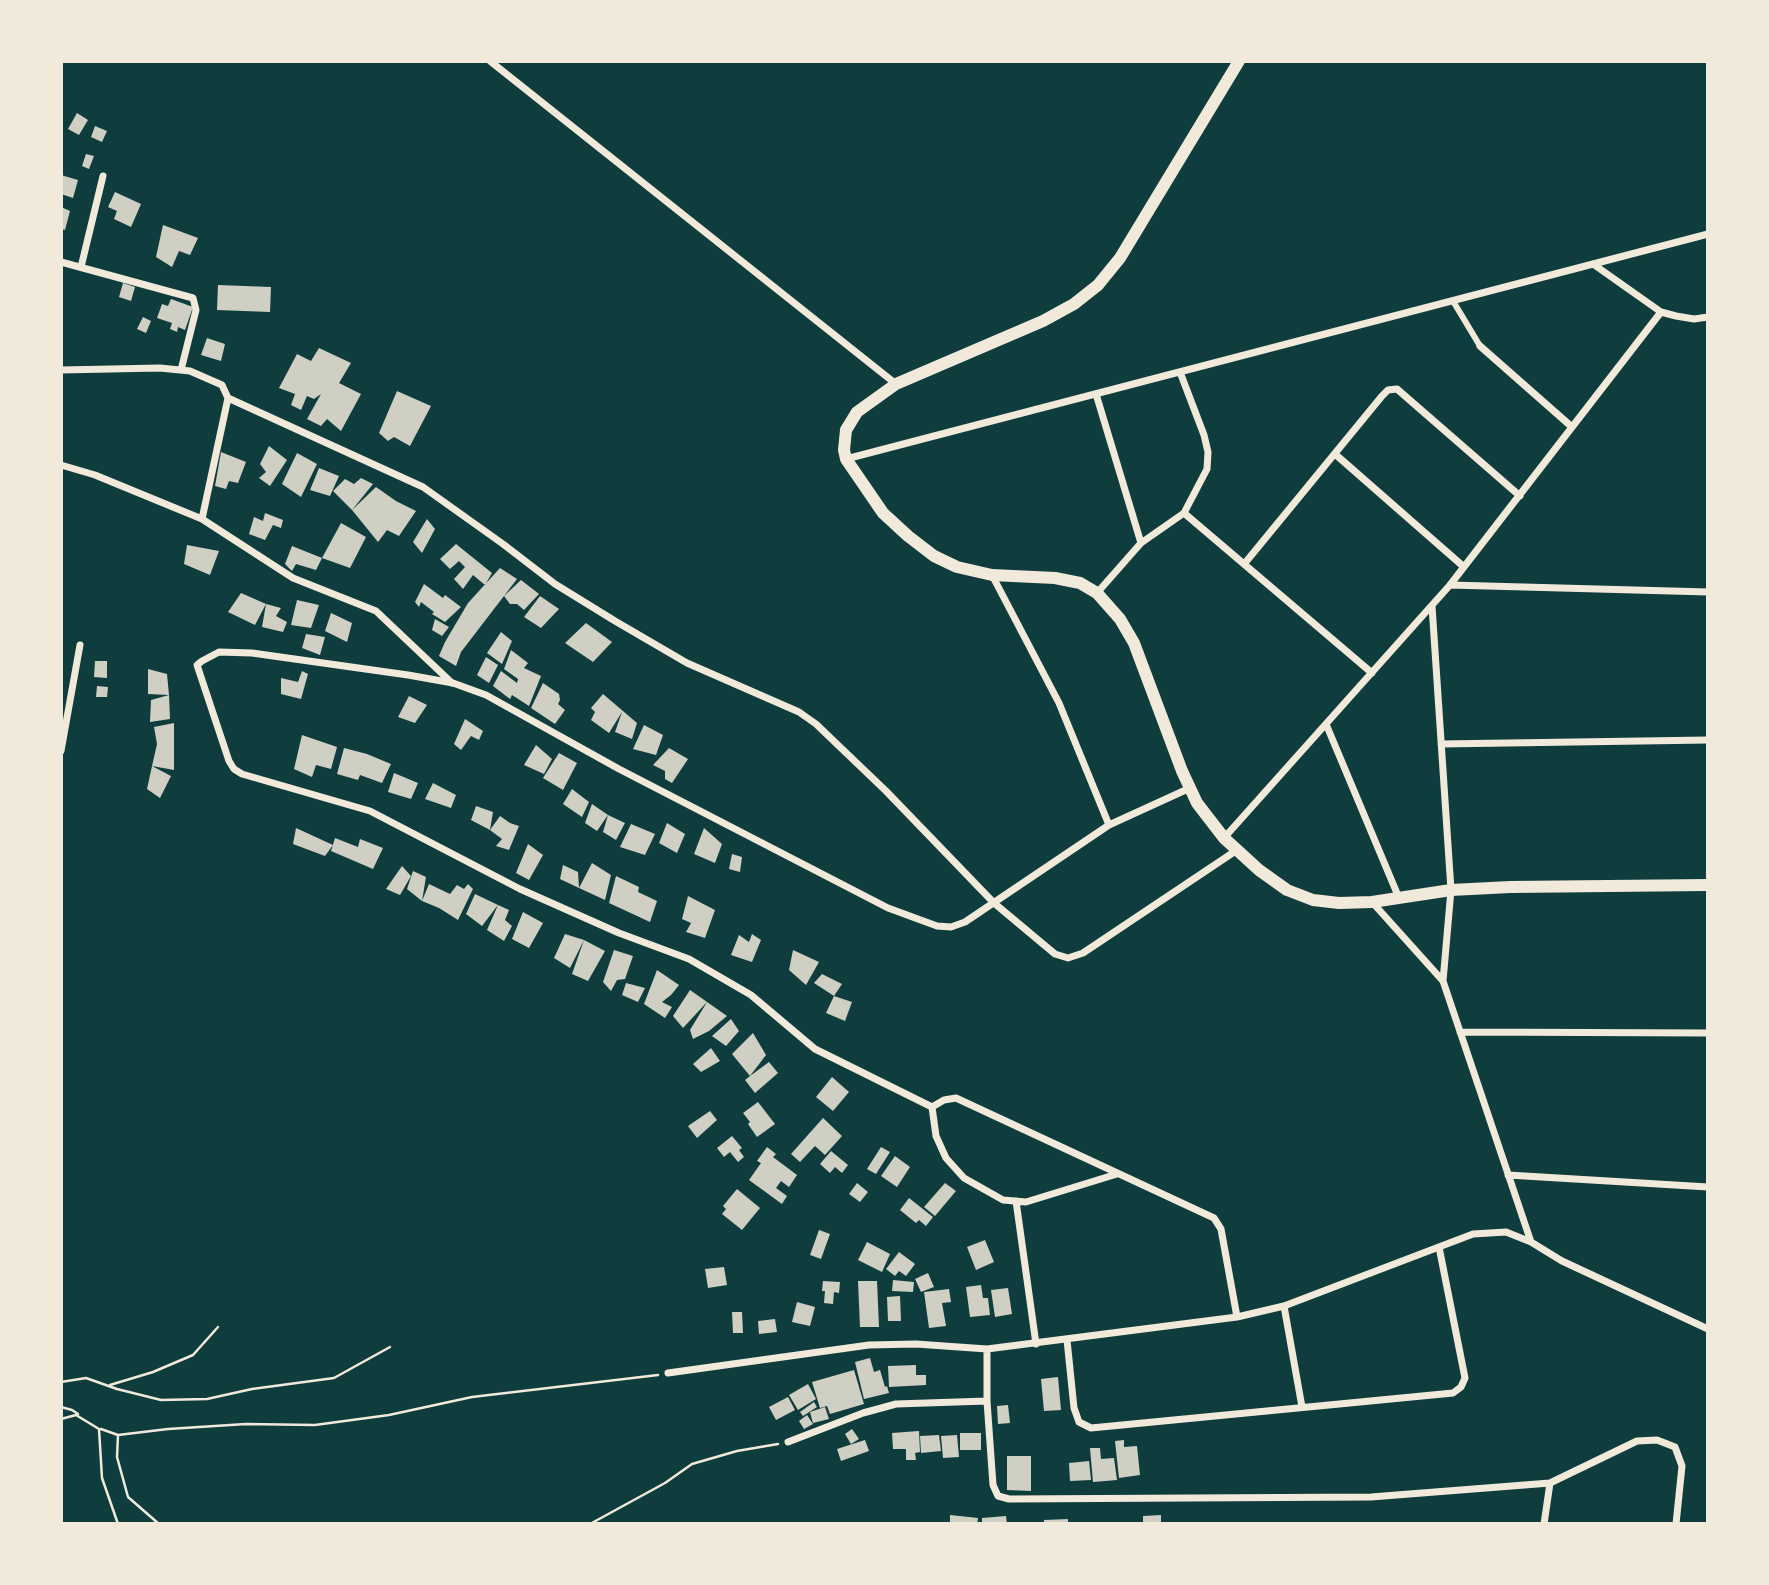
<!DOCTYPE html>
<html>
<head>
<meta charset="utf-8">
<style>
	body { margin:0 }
	#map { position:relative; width:1769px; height:1585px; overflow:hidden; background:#0f3d3e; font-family:Inter,sans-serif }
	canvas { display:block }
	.frame { position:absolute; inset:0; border:63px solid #f1e9da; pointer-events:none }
</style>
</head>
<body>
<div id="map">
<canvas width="1769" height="1585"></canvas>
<div class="frame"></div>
</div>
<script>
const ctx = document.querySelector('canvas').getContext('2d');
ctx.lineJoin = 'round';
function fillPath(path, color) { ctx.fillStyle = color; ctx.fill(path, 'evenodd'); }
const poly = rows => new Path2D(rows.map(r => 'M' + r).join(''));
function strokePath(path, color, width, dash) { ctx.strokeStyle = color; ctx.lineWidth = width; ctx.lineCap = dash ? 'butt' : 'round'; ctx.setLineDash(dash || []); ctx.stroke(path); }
const building = poly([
	[77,113,88,120,79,135,68,129],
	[95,126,107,131,102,142,91,137],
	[86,154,94,156,89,169,82,166],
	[61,175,78,180,73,198,61,194],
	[115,192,141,204,131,227,114,219,117,211,108,207],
	[61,207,70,211,65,230,61,229],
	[163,225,198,238,190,255,179,251,172,267,156,257],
	[123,283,135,287,131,301,119,297],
	[218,285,271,287,270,312,217,310],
	[171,299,193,307,185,330,178,327,177,332,170,329,172,323,157,318,162,304,168,306],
	[143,317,151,321,146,333,137,329],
	[207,338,225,344,221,361,201,355],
	[319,348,351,363,339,383,361,394,341,431,327,419,321,426,307,419,321,394,314,399,307,396,301,410,291,405,295,394,279,388,297,354,311,361],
	[397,391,431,406,410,446,394,437,388,441,379,433],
	[269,446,287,460,270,486,259,478,266,472,260,464],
	[221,452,246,462,238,483,229,481,226,489,215,486],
	[297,453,317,464,301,497,282,484],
	[319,468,339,476,330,496,310,490],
	[361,478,373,484,352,510,376,487,396,501,416,511,399,536,387,530,378,542,352,510,333,491,345,479,354,484],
	[265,513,283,520,281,528,273,525,265,540,249,534,254,517,263,521],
	[427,519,435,529,422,553,413,542],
	[341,523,366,537,350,568,322,558,316,570,296,564,292,571,285,564,292,546,322,558],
	[456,544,492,573,485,585,473,575,463,589,454,579,465,567,459,561,450,569,440,559],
	[187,545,219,551,210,575,184,564],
	[500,568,517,579,461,652,456,666,439,656,445,642,468,603],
	[521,580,539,594,524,610,517,604,510,604,504,596],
	[424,584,443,598,445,595,461,607,445,622,432,614,434,612,421,602,419,607,415,602],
	[241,593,266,604,255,625,228,612],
	[540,596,559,609,541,628,524,617],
	[297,600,319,605,311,628,291,625],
	[266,604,281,608,276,616,287,622,283,632,262,627],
	[331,613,352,623,347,642,325,631],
	[435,619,449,627,442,636,432,630],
	[586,623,612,642,593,662,565,643],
	[501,632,512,641,502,664,487,653],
	[306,634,325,637,320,655,302,648],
	[511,650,528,663,524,668,541,676,529,706,512,695,510,699,493,686,501,671,517,683,518,679,504,669],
	[486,657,498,665,489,683,477,675],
	[95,661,107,661,107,678,94,677],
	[148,669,167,674,169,695,148,694],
	[302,671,308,674,301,699,281,694,281,678,298,682],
	[543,683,559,694,560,700,558,704,565,710,555,724,531,708],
	[97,686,108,687,107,697,96,697],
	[603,694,637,723,632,739,615,732,622,712,609,733,591,720,595,712,591,708],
	[169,695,170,719,150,722,151,700],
	[409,696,427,705,415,723,398,717],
	[465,719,483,731,479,740,471,736,461,750,454,744],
	[174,723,174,770,152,766,157,744,154,727],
	[644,725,663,735,656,755,633,749],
	[302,735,337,747,331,769,316,765,312,777,294,769],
	[536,745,552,759,544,774,524,765],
	[344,748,367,754,391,764,382,783,360,775,358,780,337,774],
	[669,748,688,759,672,783,665,779,665,771,653,765],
	[559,753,577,763,563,790,543,778],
	[152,766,171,776,160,798,147,789],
	[394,773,418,783,411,799,388,792],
	[433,783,456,795,451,808,425,799],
	[572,789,589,802,582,817,563,804],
	[592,804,608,815,597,831,585,823],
	[476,806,493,812,490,830,500,816,510,823,519,826,509,850,496,846,502,839,490,830,471,820],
	[608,815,625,823,616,840,603,832],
	[667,823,685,834,677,853,659,843],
	[631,824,655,834,645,855,620,847],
	[296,828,333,845,325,856,293,844],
	[704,828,722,844,715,863,694,854],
	[335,838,358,847,360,839,383,848,373,869,331,851],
	[528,844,543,855,529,880,516,873],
	[732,854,742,857,740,872,729,869],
	[592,863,611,875,605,900,579,888],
	[563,865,578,872,579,888,560,879],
	[402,866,411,876,400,895,386,889],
	[413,871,426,877,422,901,407,889],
	[616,876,639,887,638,892,657,901,650,922,609,903],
	[429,884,450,894,457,885,464,889,468,884,473,889,458,920,439,908,422,901],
	[475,894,498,905,482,926,466,914],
	[688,896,715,910,705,938,686,932,691,923,682,919],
	[498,905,509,910,505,920,512,926,504,941,487,930],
	[523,912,543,923,529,948,512,939],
	[565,934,584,940,605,951,588,981,572,974,584,940,570,968,554,958],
	[752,934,761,940,752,962,731,955,739,935,749,942],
	[614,950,633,956,625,979,617,980,611,991,603,982],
	[793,950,819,962,806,985,789,970],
	[657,970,679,985,671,995,662,1002,672,1007,665,1018,644,1004],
	[822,974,842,984,834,996,852,1002,845,1021,826,1013,834,996,814,983],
	[626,983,645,988,638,1002,622,995],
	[690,990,727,1016,709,1031,693,1039,690,1030,707,1002,683,1028,673,1016],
	[731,1019,739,1031,726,1046,712,1036],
	[753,1033,766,1055,750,1076,769,1062,778,1073,755,1093,745,1080,750,1076,732,1054],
	[711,1048,720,1061,701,1072,693,1064],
	[832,1077,849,1092,833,1111,816,1097],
	[758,1102,775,1124,757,1137,748,1124,750,1122,743,1113],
	[710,1111,717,1120,697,1138,688,1126],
	[823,1118,842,1136,825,1155,815,1146,800,1162,791,1154],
	[732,1136,742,1148,739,1150,744,1157,738,1162,730,1152,724,1157,717,1148],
	[767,1147,776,1154,773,1157,797,1175,789,1187,781,1181,776,1188,787,1196,782,1204,749,1180,761,1163,757,1161],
	[881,1147,890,1152,876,1174,867,1169],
	[831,1151,848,1165,842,1173,835,1167,830,1173,820,1164],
	[895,1156,910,1167,897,1187,881,1176],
	[857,1183,868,1192,860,1202,849,1194],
	[945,1183,956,1191,935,1216,924,1207],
	[737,1189,760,1208,742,1230,722,1214,726,1209,723,1206],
	[909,1198,933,1217,926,1226,919,1220,916,1223,900,1210],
	[819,1230,830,1234,821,1259,810,1255],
	[985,1240,994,1262,976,1270,967,1247],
	[867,1242,890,1254,882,1272,858,1260],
	[899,1252,915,1264,906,1276,899,1271,895,1276,886,1269],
	[724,1267,727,1285,708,1288,705,1269],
	[928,1273,934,1287,921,1292,915,1279],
	[893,1280,914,1282,913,1292,892,1291],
	[823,1281,840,1282,839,1293,834,1292,833,1304,824,1303,825,1291,822,1291],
	[858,1281,877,1281,879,1327,860,1327],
	[981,1285,983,1298,988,1298,990,1315,970,1317,966,1287],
	[1008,1288,1012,1314,995,1317,991,1290],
	[949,1289,951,1302,942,1303,946,1326,929,1328,924,1292],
	[900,1296,901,1321,888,1321,887,1297],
	[797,1302,815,1307,810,1326,792,1322],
	[732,1312,742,1312,743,1333,733,1333],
	[775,1319,777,1332,759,1334,758,1321],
	[870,1358,874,1372,880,1370,885,1387,887,1386,889,1393,864,1399,855,1362],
	[916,1365,916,1375,926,1375,926,1385,889,1387,888,1366],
	[854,1370,864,1404,830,1414,827,1406,820,1408,812,1382],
	[1058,1377,1061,1410,1044,1411,1041,1379],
	[808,1384,816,1399,798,1410,789,1395],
	[788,1397,795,1410,776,1420,769,1407],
	[814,1402,817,1407,803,1416,800,1412],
	[1008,1405,1010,1423,998,1424,997,1406],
	[825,1407,829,1419,813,1423,810,1412],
	[807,1415,813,1424,804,1429,799,1421],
	[852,1429,859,1439,851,1444,845,1434],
	[919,1431,920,1452,915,1453,916,1460,906,1460,906,1449,893,1449,892,1433],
	[960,1433,981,1433,981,1450,960,1450],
	[939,1435,941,1451,921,1453,920,1436],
	[957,1435,959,1457,943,1458,941,1436],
	[865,1440,869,1451,841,1461,837,1449],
	[1124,1440,1124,1447,1137,1446,1140,1475,1119,1478,1115,1441],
	[1090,1448,1100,1448,1101,1459,1114,1458,1117,1480,1093,1482],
	[1007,1456,1031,1456,1031,1491,1007,1490],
	[1089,1461,1091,1480,1070,1481,1069,1463],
	[950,1515,978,1518,977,1524,950,1524],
	[1161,1515,1161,1524,1143,1524,1143,1516],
	[1006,1516,1007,1524,982,1524,982,1518],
	[1068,1519,1068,1524,1044,1524,1044,1520]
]);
const path = poly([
	[61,1382,86,1378,117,1389,161,1400,207,1399,252,1389,334,1378,390,1347],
	[110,1385,153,1372,193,1355,218,1327],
	[61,1407,72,1410,78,1414],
	[61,1419,76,1415,99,1429,102,1478,118,1524],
	[101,1429,118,1435],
	[159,1524,128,1497,117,1457,118,1435,168,1429,246,1424,315,1425,389,1415,472,1397,658,1375],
	[590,1524,665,1483,692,1464,737,1451,778,1444]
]);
const pedestrian = poly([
	[1453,301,1480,346]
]);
const minor = poly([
	[490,61,896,384],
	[61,262,193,298,196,310,181,370],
	[1593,264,1661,312,1676,316,1694,319,1708,317],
	[81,267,103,176],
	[1480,346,1572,427],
	[61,370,160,368,190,371,222,385,228,398,423,487,503,544,555,584,615,621,687,663,799,712,816,724,886,791,994,903,1055,954,1068,958,1083,953,1237,850],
	[1096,394,1141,543],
	[1335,454,1464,567],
	[846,459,1708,234],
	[61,465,95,475,202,519,293,578,376,611,452,683],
	[1184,513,1372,673],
	[202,519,228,398],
	[1245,563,1382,396,1388,390,1397,389,1520,496],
	[992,575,1059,703,1109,825],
	[1450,585,1708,592],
	[1097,593,1141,543,1184,513,1207,469,1208,452,1204,435,1180,372],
	[1432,606,1451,890,1443,981],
	[1326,724,1399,898],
	[1441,744,1708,740],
	[61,751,80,645],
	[1190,788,1109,825,965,922,951,927,937,926,888,908,619,769,486,695,453,683,408,675,252,653,219,652,202,661,197,665,229,761,234,769,242,774,370,811,520,889,619,933,689,959,751,995,815,1049,932,1107,944,1100,956,1098,1214,1218,1221,1229,1237,1317],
	[1224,838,1450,585,1661,312],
	[1372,902,1443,981,1531,1242],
	[1460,1032,1708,1033],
	[932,1107,936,1136,946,1158,964,1178,1003,1200,1026,1202,1117,1174],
	[1508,1175,1708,1187],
	[1016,1201,1036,1344],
	[1284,1306,1302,1407],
	[1067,1340,1074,1408,1079,1422,1091,1428,1453,1393,1461,1387,1465,1378,1439,1247],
	[987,1349,987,1401,993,1485,998,1496,1009,1499,1371,1497,1550,1483,1637,1441,1657,1440,1675,1447,1682,1466,1676,1524],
	[668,1373,869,1345,916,1344,987,1349,1237,1317,1284,1306,1473,1234,1506,1232,1531,1242,1562,1261,1708,1329],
	[788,1442,863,1413,896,1404,987,1401],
	[1544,1524,1550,1483]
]);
const tertiary = poly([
	[1239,61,1120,258,1098,285,1074,304,1043,321,896,384,857,412,846,430,844,450,846,459,883,513,908,536,934,556,957,567,992,575,1055,578,1080,583,1097,593,1120,619,1134,643,1182,771,1197,803,1224,838,1259,870,1287,890,1313,900,1339,903,1372,902,1451,890,1510,887,1708,885]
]);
fillPath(building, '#cfcfc3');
strokePath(path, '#f1e9da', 2.5);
strokePath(pedestrian, '#f1e9da', 6);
strokePath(minor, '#f1e9da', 7);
strokePath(tertiary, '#f1e9da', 12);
</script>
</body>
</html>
